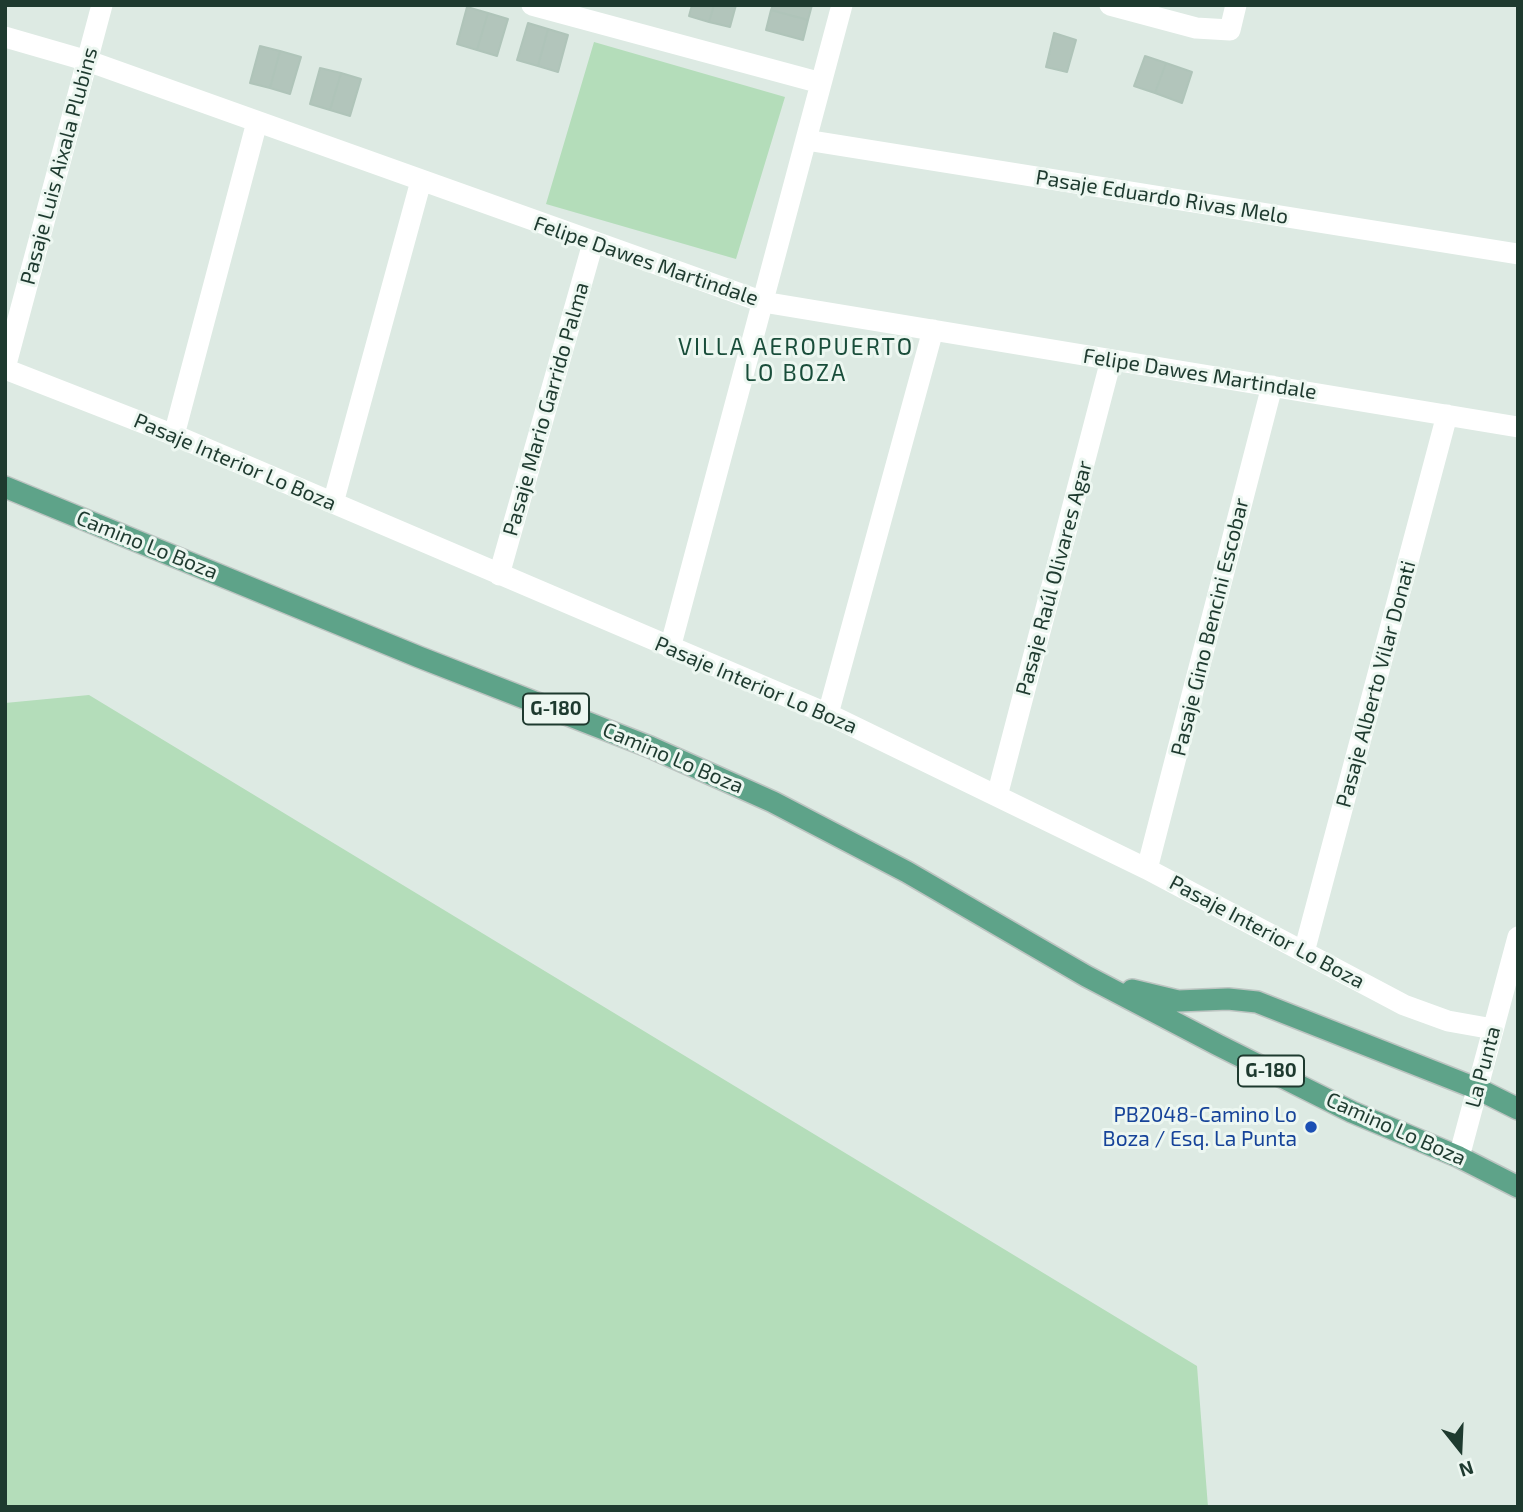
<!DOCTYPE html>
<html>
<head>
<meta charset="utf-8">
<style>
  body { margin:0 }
  #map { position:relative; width:1523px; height:1512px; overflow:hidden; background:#ddeae3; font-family:"Exo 2",sans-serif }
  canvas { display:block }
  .frame { position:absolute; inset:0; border:7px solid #1e3a2f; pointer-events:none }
  .north { position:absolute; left:1425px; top:1414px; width:70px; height:70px; -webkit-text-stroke:5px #edf7f1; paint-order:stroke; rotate:162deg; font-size:19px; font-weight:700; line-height:28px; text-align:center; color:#1e3a2f }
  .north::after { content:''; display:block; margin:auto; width:24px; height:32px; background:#1e3a2f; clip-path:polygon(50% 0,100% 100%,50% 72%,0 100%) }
</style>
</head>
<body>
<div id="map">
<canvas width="1523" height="1512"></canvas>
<div class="frame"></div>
<div class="north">N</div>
</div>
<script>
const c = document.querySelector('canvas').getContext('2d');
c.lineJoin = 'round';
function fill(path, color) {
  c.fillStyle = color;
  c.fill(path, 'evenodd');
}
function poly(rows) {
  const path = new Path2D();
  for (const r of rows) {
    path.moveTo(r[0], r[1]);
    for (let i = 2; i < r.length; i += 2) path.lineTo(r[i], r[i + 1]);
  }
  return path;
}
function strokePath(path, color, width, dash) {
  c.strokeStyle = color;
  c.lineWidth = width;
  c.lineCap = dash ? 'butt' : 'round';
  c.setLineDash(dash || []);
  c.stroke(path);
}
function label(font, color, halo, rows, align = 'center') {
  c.font = font + ' "Exo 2",sans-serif';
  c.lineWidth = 6;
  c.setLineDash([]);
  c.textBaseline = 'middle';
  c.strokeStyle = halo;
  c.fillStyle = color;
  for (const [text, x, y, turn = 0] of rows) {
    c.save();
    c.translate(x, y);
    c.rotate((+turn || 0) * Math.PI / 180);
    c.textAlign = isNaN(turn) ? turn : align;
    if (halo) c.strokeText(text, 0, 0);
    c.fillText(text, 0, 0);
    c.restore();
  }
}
const green = poly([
  [594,42,785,97,736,259,546,204],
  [89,695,1197,1366,1208,1507,5,1507,5,703]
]);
const building = poly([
  [692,5,714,5,709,22,689,16,692,5],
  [714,5,736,5,730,27,709,22,714,5],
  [773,5,812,5,808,20,771,10,773,5],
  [467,7,488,13,477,50,457,44,467,7],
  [771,10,808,20,803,40,766,30,771,10],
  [488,13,508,19,497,56,477,50,488,13],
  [528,23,548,29,538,66,517,60,528,23],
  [548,29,568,35,558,72,538,66,548,29],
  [1054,33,1076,40,1067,72,1046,67,1054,33],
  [260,46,280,51,270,88,250,83,260,46],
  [280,51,301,57,290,94,270,88,280,51],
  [1145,56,1166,63,1155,93,1134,86,1145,56],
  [1166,63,1192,72,1182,103,1155,93,1166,63],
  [320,68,341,73,330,110,310,104,320,68],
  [341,73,361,79,350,116,330,110,341,73]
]);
const minor = poly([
  [532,5,821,83],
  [1110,5,1196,28,1230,30,1236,5],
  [5,37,88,61,763,302,1518,427],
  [806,140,1518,254],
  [5,368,102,5],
  [5,369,174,435,828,714,1147,869,1404,1005,1448,1021,1493,1029],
  [174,435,257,122],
  [333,503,421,181],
  [499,575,593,243],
  [670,648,842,5],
  [828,714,933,330],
  [997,796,1111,360],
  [1147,869,1272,386],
  [1304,952,1447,415],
  [1459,1157,1518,937]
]);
const major = poly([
  [5,487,419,657,650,747,773,802,907,872,1086,976,1218,1045,1352,1112,1459,1157,1518,1187],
  [1132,990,1178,1001,1228,999,1257,1002,1478,1089,1518,1109]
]);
const markers = [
  [1311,1127,7,"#1a4fb4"]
];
const shields = [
  [556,709,66],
  [1271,1071,66]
];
const shieldNames = [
  ["G-180",556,709],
  ["G-180",1271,1071]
];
const streetNames = [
  ["Pasaje Luis Aixala Plubins",59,166,-75],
  ["Pasaje Eduardo Rivas Melo",1162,197,9],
  ["Felipe Dawes Martindale",646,261,19],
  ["Felipe Dawes Martindale",1200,374,9],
  ["Pasaje Mario Garrido Palma",546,409,-74],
  ["Pasaje Interior Lo Boza",235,462,23],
  ["Camino Lo Boza",147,545,22],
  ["Pasaje Raúl Olivares Agar",1054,578,-75],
  ["Pasaje Gino Bencini Escobar",1210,627,-76],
  ["Pasaje Alberto Vilar Donati",1376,684,-75],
  ["Pasaje Interior Lo Boza",756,685,23],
  ["Camino Lo Boza",673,758,23],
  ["Pasaje Interior Lo Boza",1267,932,28],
  ["La Punta",1483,1067,-75],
  ["Camino Lo Boza",1396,1129,24]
];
const transitNames = [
  ["PB2048-Camino Lo",1297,1115],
  ["Boza / Esq. La Punta",1297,1139]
];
const neighbourhoodNames = [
  ["VILLA AEROPUERTO",796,347],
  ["LO BOZA",796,373]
];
fill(green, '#b4ddba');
fill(building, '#b2c5bb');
strokePath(building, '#afc4b9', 2);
strokePath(major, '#bcc4c1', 24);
strokePath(minor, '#fff', 21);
strokePath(major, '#5ea389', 21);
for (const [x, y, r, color] of markers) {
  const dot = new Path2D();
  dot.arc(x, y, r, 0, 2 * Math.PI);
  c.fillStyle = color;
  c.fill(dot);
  strokePath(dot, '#edf7f1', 2.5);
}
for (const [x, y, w] of shields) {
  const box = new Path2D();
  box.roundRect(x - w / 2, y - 15.5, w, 31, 5);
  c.fillStyle = '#edf7f1';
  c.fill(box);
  strokePath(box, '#1e3a2f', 2);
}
label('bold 19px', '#1e3a2f', null, shieldNames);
label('21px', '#1e3a2f', '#edf7f1', streetNames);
label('21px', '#164399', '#edf7f1', transitNames, 'right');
c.letterSpacing = '2px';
label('23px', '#194d3a', '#edf7f1', neighbourhoodNames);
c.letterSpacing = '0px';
</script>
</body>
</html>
